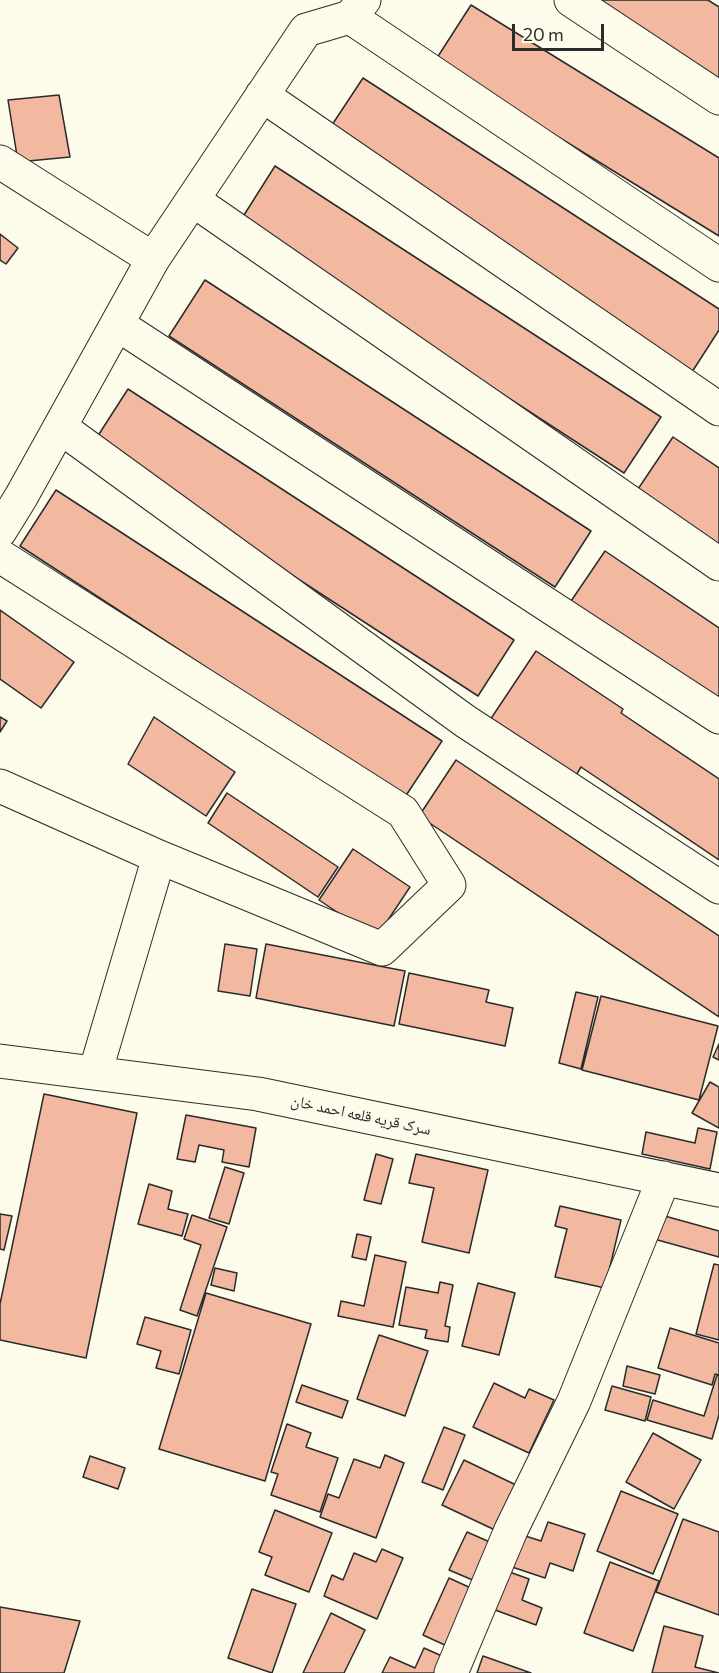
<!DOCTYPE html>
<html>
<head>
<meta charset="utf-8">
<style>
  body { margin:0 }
  #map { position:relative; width:719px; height:1673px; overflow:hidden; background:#fdfbea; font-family:Commissioner,sans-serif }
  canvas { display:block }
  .scale { position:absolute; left:512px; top:24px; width:92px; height:27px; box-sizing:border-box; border:3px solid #2b2b2b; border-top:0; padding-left:8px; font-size:18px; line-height:21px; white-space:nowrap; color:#2b2b2b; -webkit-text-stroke:4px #fdfbea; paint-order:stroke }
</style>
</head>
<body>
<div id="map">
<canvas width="719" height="1673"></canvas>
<div class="scale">20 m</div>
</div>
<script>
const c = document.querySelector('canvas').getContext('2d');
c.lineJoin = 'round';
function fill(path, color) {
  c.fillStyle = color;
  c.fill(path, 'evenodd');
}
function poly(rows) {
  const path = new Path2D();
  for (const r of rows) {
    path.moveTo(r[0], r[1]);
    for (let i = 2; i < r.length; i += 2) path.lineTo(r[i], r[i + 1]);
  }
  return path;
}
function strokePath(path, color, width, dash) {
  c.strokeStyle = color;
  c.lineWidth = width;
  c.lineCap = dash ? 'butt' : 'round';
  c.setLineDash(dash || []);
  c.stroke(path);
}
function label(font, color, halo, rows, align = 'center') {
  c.font = font + ' Commissioner,"Noto Naskh Arabic",sans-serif';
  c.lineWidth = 4.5;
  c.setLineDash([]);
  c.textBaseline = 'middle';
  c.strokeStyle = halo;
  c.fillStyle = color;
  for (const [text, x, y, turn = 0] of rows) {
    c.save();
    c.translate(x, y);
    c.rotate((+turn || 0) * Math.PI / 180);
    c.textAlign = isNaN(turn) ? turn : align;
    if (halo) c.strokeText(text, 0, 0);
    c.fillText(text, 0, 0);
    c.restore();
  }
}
const building = poly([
  [580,0,708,0,719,7,719,85,580,0],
  [471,5,719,158,719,236,435,61,471,5],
  [363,78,719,309,719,330,692,372,326,134,363,78],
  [59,95,70,157,18,162,8,100,59,95],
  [275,166,661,417,624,473,239,223,275,166],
  [0,234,18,248,6,264,0,260,0,234],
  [205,280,591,531,555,587,169,336,205,280],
  [128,389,514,640,478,696,92,445,128,389],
  [673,437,719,468,719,548,636,492,673,437],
  [56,490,442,741,405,797,20,546,56,490],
  [605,551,719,628,719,709,567,607,605,551],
  [0,610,74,662,41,708,0,679,0,610],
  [536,651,623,709,621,713,719,779,719,860,581,767,575,777,490,720,536,651],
  [0,717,7,721,0,732,0,717],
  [154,717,235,772,206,816,128,764,154,717],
  [456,760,719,936,719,1017,419,816,456,760],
  [227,793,338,867,318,897,208,823,227,793],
  [353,849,410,887,376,938,319,900,353,849],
  [225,944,257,949,250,996,218,991,225,944],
  [266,944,405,971,394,1026,256,998,266,944],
  [409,973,489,990,486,1002,513,1008,505,1046,399,1024,409,973],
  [576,992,598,997,581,1069,559,1063,576,992],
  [601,996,718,1026,699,1100,582,1070,601,996],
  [719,1044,719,1060,713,1057,719,1044],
  [710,1082,719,1087,719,1128,692,1113,710,1082],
  [44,1094,137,1113,86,1358,0,1340,0,1304,44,1094],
  [186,1115,256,1128,249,1167,222,1162,224,1150,199,1145,195,1162,177,1159,186,1115],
  [698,1128,717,1132,710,1169,642,1154,646,1132,695,1143,698,1128],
  [376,1154,393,1159,381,1204,364,1200,376,1154],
  [416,1154,488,1170,469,1253,422,1242,434,1188,409,1183,416,1154],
  [225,1167,244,1173,229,1224,209,1218,225,1167],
  [149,1184,172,1191,168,1209,188,1214,182,1236,138,1224,149,1184],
  [560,1206,621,1220,605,1288,555,1277,567,1229,555,1226,560,1206],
  [0,1214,12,1216,4,1250,0,1249,0,1214],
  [192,1215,227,1227,197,1316,180,1310,201,1245,184,1239,192,1215],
  [661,1215,719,1231,719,1257,654,1239,661,1215],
  [357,1234,371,1237,366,1260,352,1257,357,1234],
  [375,1255,406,1262,393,1327,338,1316,341,1301,364,1306,375,1255],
  [714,1264,719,1265,719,1340,696,1334,714,1264],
  [215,1268,237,1273,234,1291,211,1285,215,1268],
  [440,1282,453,1285,445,1326,450,1327,448,1342,425,1338,427,1330,399,1325,406,1287,438,1293,440,1282],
  [478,1283,515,1293,499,1355,462,1346,478,1283],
  [206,1293,311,1324,265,1481,159,1449,206,1293],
  [145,1317,191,1330,179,1374,156,1368,161,1351,137,1344,145,1317],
  [670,1328,719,1343,719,1375,715,1374,712,1385,658,1368,670,1328],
  [379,1335,428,1351,405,1416,357,1399,379,1335],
  [627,1366,660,1375,655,1394,623,1386,627,1366],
  [717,1375,719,1376,719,1415,712,1439,647,1420,653,1400,704,1416,717,1375],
  [494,1383,525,1398,529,1389,554,1400,529,1453,473,1427,494,1383],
  [302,1385,348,1401,342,1418,296,1402,302,1385],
  [612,1386,651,1397,645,1421,605,1410,612,1386],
  [287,1424,311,1433,306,1447,338,1458,320,1512,271,1495,278,1474,271,1472,287,1424],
  [444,1427,465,1435,443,1490,422,1482,444,1427],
  [653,1433,701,1460,674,1509,626,1482,653,1433],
  [385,1455,404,1463,376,1538,320,1517,328,1494,339,1498,354,1459,380,1468,385,1455],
  [90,1456,125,1468,118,1489,83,1477,90,1456],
  [464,1460,516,1485,495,1530,442,1505,464,1460],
  [621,1491,678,1514,653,1574,597,1551,621,1491],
  [275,1510,332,1533,309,1592,265,1575,272,1557,259,1552,275,1510],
  [683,1519,719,1532,719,1615,656,1592,683,1519],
  [548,1522,585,1534,573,1571,550,1563,545,1578,506,1565,516,1533,541,1541,548,1522],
  [467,1532,492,1543,475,1581,449,1570,467,1532],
  [382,1549,403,1558,377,1619,324,1596,332,1575,343,1580,354,1553,376,1562,382,1549],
  [610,1562,659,1581,633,1651,584,1633,610,1562],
  [501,1569,529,1579,522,1600,542,1608,536,1625,487,1607,501,1569],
  [449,1578,473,1589,447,1646,423,1635,449,1578],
  [252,1589,296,1604,272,1673,228,1658,252,1589],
  [0,1607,80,1621,64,1673,0,1673,0,1607],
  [331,1613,365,1630,344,1673,303,1673,331,1613],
  [664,1626,703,1636,695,1667,719,1673,652,1673,664,1626],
  [424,1648,442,1656,434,1673,382,1673,390,1657,415,1668,424,1648],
  [483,1656,531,1673,477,1673,483,1656]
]);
const minor = poly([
  [571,0,719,98],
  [350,17,719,265],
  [262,95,719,409],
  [0,162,153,259],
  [193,200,719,564],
  [117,324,719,717],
  [60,427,465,721,719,887],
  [0,531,21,497,153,259,306,30,350,17,364,0],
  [0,556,403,812,449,885,382,949,159,857,0,786],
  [0,1061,258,1094,719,1190],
  [95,1073,159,857],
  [451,1673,511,1530,574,1401,664,1178]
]);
const streetNames = [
  ["سرک قریه قلعه احمد خان",361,1115,12]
];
fill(building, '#f2b8a0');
strokePath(building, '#2b2b2b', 1.5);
strokePath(minor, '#2b2b2b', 35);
strokePath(minor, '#fdfbea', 33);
label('16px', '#2b2b2b', '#fdfbea', streetNames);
</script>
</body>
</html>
